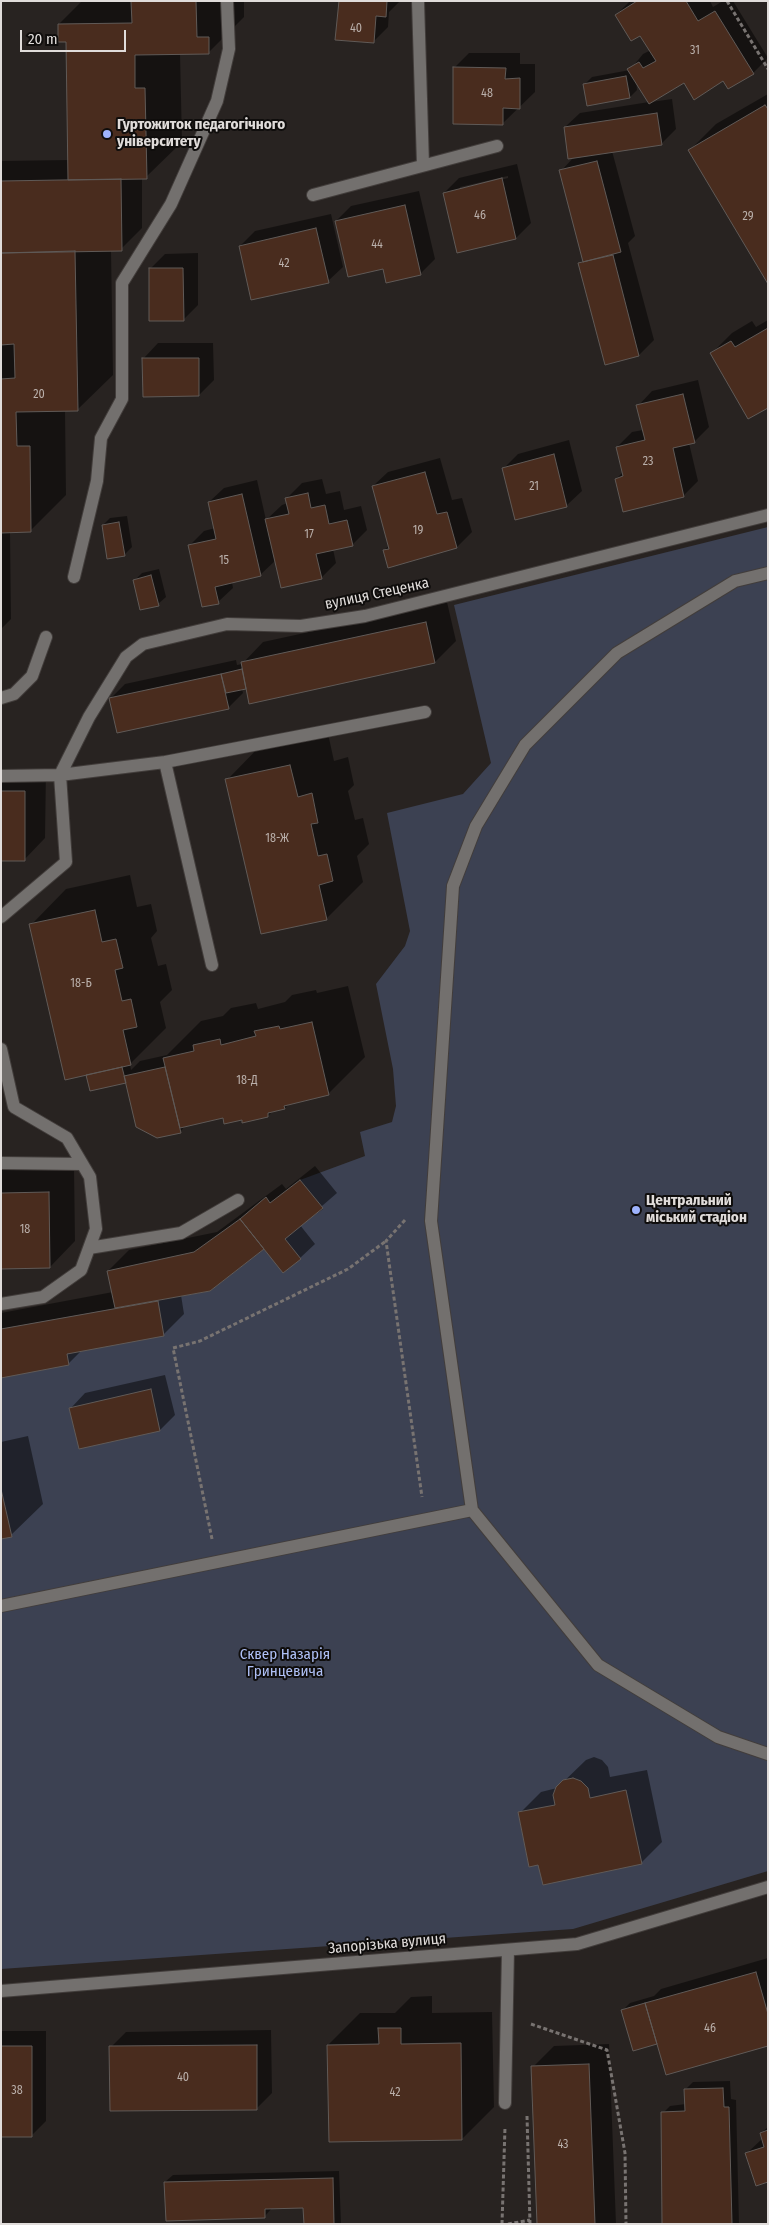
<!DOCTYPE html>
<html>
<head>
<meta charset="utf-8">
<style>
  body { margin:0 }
  #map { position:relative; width:769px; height:2225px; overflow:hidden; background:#282321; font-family:"Fira Sans Condensed",sans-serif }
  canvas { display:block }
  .frame { position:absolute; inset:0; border:2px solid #e0dcda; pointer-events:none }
  .scale { position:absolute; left:20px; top:30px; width:106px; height:22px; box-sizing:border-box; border:2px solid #e0dcda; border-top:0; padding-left:6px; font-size:15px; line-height:18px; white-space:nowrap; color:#e0dcda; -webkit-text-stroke:4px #0f0d0c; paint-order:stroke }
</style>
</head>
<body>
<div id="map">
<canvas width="769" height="2225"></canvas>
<div class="frame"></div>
<div class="scale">20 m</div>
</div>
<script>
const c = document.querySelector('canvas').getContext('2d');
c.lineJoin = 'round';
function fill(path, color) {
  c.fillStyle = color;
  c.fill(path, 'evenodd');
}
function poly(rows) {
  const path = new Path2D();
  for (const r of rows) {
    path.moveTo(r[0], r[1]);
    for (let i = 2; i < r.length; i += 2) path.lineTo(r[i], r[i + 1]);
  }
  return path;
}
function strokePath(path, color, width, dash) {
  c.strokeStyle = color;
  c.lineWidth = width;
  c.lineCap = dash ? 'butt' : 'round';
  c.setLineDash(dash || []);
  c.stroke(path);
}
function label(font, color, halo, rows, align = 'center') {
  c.font = font + ' "Fira Sans Condensed",sans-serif';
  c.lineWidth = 4;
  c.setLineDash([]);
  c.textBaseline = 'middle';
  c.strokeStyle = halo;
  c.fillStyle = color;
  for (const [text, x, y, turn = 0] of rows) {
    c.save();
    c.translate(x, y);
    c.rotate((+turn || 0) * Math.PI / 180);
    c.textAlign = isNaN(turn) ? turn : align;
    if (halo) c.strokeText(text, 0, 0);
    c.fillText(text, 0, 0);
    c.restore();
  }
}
const green = poly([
  [768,527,768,1871,573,1929,1,1969,1,1329,210,1291,264,1249,266,1250,323,1209,300,1180,365,1156,360,1132,392,1122,396,1106,393,1069,376,984,405,946,410,931,387,813,463,794,491,763,454,605]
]);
const shadow = poly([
  [82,1,244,2,244,17,209,52,180,53,182,142,146,177,142,177,142,228,121,249,111,250,113,375,77,410,65,410,66,495,30,531,10,531,11,619,1,629,1,161,69,160,67,41,59,24],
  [340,1,400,1,389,12,388,27,373,42],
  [630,1,710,1,713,7,723,1,733,1,768,58,753,73,724,80,684,81,651,102,672,99,676,129,661,144,612,151,635,236,628,243,654,340,639,355,605,364,579,264,584,259,561,171,574,157,565,127,580,113,649,102,636,80,637,90,630,97,588,105,584,85,592,77,630,70,643,54,651,50,641,34,616,15],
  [469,53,520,53,520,64,535,64,535,92,503,123,454,68],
  [768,94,768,282,690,150,716,124],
  [517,164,531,223,516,238,458,251,444,193,459,178],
  [508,176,508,178,460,190,460,187],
  [419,191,435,259,420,274,384,267,336,221,351,206],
  [331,214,343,267,328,281,240,246,255,231],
  [198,253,198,305,183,320,150,269,165,254],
  [768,320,768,406,711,354,732,333,752,321,756,327],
  [158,343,213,343,214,380,199,395,144,358],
  [698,380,709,427,694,442,689,443,698,481,683,496,616,479,623,472,617,447,632,432,643,430,638,406,652,391],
  [569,440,582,491,567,505,516,518,503,469,518,454],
  [440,458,452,500,462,498,472,532,457,547,389,566,384,550,389,546,373,486,388,472],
  [322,479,326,494,340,491,344,510,361,506,367,530,352,545,333,549,336,563,321,578,276,560,260,575,232,582,233,588,218,602,189,546,204,531,215,528,209,502,224,488,257,480,266,520,282,505,288,503,287,498,302,483],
  [127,516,132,547,124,555,103,525,110,518],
  [159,569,166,597,158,604,134,581,142,573],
  [447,602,456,641,435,662,247,686,242,689,243,693,228,708,110,699,125,684,236,660,237,665,242,664,263,642],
  [327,729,334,761,348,757,354,785,348,791,355,820,363,818,369,844,357,856,363,882,326,919,227,780,263,743],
  [1,770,46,770,45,838,24,860,1,859],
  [130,875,137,907,151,904,157,931,151,938,158,966,166,964,172,990,160,1002,166,1028,130,1064,131,1070,140,1061,167,1055,201,1021,223,1016,231,1008,256,1003,258,1009,285,1002,292,995,316,990,317,993,348,986,365,1057,328,1094,290,1103,285,1108,273,1111,268,1116,243,1118,223,1117,186,1125,180,1132,126,1080,88,1076,31,925,66,889],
  [315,1166,337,1193,300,1225,315,1244,300,1258,264,1247,181,1295,184,1314,163,1335,83,1349,68,1364,1,1376,1,1313,113,1292,108,1271,129,1250,217,1232,282,1184,286,1189],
  [74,1167,75,1241,50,1267,1,1267,1,1168],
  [165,1375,175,1415,160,1430,80,1448,71,1408,85,1393],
  [28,1436,43,1504,11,1535,1,1538,1,1442],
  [594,1757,602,1760,608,1767,610,1777,647,1770,662,1842,641,1863,539,1864,520,1813,541,1792,557,1788,586,1760],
  [768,1958,768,2045,657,2042,622,2011,630,2003,654,1996,661,1989],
  [432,1996,432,2013,492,2012,494,2107,462,2139,328,2045,360,2013,395,2013,411,1997],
  [271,2030,272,2093,257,2108,111,2047,126,2032],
  [1,2031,46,2031,46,2121,31,2136,1,2136],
  [609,2044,616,2224,538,2224,533,2067,554,2046],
  [730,2081,731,2099,736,2100,739,2224,664,2224,663,2113,670,2106,686,2104,685,2090,693,2082],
  [768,2127,768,2181,746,2154,763,2138,761,2133],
  [339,2171,341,2224,305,2224,304,2206,272,2208,265,2216,165,2182,173,2175]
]);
const building = poly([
  [131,1,196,1,197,37,209,37,209,54,135,55,135,88,145,88,147,179,68,180,66,42,58,42,58,24,132,23,131,1],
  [339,1,387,1,386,17,376,16,374,43,335,40,339,1],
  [637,1,686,1,698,21,715,11,754,74,728,89,723,81,694,100,684,83,649,104,627,69,639,62,643,68,656,61,640,36,631,41,615,15,637,1],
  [453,67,506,68,505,79,520,78,520,109,503,108,503,125,453,124,453,67],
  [626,76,630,98,587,106,583,84,626,76],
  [765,105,768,109,768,284,688,150,765,105],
  [657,113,662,145,568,159,564,127,657,113],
  [597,161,621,252,583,262,559,170,597,161],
  [502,178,516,239,457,253,443,193,502,178],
  [121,179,122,251,1,253,1,181,121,179],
  [405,205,421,275,386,283,383,269,348,277,335,221,405,205],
  [316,228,329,283,251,300,239,246,316,228],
  [75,251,78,411,16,412,17,446,30,446,31,532,1,533,1,379,15,378,14,344,1,345,1,253,75,251],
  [613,255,639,356,605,365,578,263,613,255],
  [149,268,183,268,184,321,149,321,149,268],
  [768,328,768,408,748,419,710,353,731,341,735,347,768,328],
  [142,358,199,358,199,396,143,397,142,358],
  [683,394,695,443,673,448,684,497,623,512,615,479,623,476,616,447,645,440,636,405,683,394],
  [554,454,567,507,515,520,502,468,554,454],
  [425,472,437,514,447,512,457,548,388,568,383,550,389,549,372,486,425,472],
  [308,493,311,508,325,505,329,524,347,520,353,546,316,554,322,579,281,588,265,519,289,514,285,498,308,493],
  [242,494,261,576,215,587,219,604,202,607,188,545,216,539,208,502,242,494],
  [119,522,125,556,107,559,102,525,119,522],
  [151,575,159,606,140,610,133,580,151,575],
  [426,622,435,663,249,704,241,662,426,622],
  [242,669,246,689,226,693,221,674,242,669],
  [221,674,229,709,117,733,109,698,221,674],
  [290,765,298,797,312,793,318,823,311,824,318,856,327,854,333,881,319,885,327,920,261,934,225,779,290,765],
  [1,791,25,791,25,861,1,861,1,791],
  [95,910,102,942,116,939,123,968,115,970,122,1001,131,999,137,1027,123,1030,131,1065,65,1080,29,924,95,910],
  [312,1022,329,1095,284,1106,285,1109,268,1113,268,1117,242,1123,242,1120,224,1124,223,1118,180,1128,163,1058,194,1051,193,1045,220,1039,221,1045,256,1036,254,1031,279,1026,280,1029,312,1022],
  [122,1067,126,1083,90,1091,86,1075,122,1067],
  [165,1067,181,1133,157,1138,136,1127,124,1076,165,1067],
  [300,1180,323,1208,285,1239,301,1259,283,1273,240,1219,266,1197,270,1203,300,1180],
  [49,1192,50,1268,1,1269,1,1193,49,1192],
  [240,1219,264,1249,210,1291,115,1308,107,1271,194,1252,240,1219],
  [158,1301,164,1336,67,1354,69,1365,1,1378,1,1329,158,1301],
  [151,1389,160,1431,79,1449,69,1408,151,1389],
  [1,1489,12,1537,1,1539,1,1489],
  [573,1778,581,1781,588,1788,590,1798,626,1790,642,1864,543,1885,538,1865,529,1867,518,1812,555,1805,553,1795,556,1787,563,1780,573,1778],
  [756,1972,768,2014,768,2046,666,2075,645,2003,756,1972],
  [645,2003,657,2044,633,2051,621,2010,645,2003],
  [378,2028,401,2028,401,2044,461,2043,462,2140,329,2142,327,2045,379,2044,378,2028],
  [257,2045,257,2110,110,2111,109,2046,257,2045],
  [1,2046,32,2046,32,2137,1,2137,1,2046],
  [589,2064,595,2224,537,2224,531,2066,589,2064],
  [723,2088,724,2107,729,2107,732,2224,662,2224,661,2112,685,2111,684,2089,723,2088],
  [768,2130,768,2182,756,2186,745,2153,764,2147,760,2133,768,2130],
  [333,2178,334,2224,304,2224,303,2208,265,2209,265,2218,166,2221,164,2182,333,2178]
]);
const path = poly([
  [727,1,768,69],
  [405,1220,386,1241,422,1497],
  [212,1539,173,1348,200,1341,348,1269,386,1241],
  [531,2024,607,2050,625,2153,626,2224],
  [527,2116,530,2224],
  [502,2224,505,2127],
  [508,2224,530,2220]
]);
const minor = poly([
  [418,1,423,165],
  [313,195,497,146],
  [74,577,97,481,101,438,122,399,122,283,171,204,217,101,229,49,227,1],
  [1,698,14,694,32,676,46,637],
  [165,762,212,965],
  [60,775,89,717,126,657,143,644,227,624,301,626,365,616,768,515],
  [1,776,60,775,165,762,425,712],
  [1,917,66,862,60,775],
  [1,1049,14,1107,67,1138,90,1177,96,1229,81,1270,43,1297,1,1304],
  [1,1163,82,1164],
  [89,1248,181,1233,238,1200],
  [472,1510,431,1221,453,886,476,826,525,745,617,653,735,581,768,573],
  [1,1606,472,1510,598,1665,718,1737,768,1754],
  [1,1991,577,1944,768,1887],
  [505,2103,508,1950]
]);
const markers = [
  [107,134,5,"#9eb3fd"],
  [636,1210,5,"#9eb3fd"]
];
const numberNames = [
  ["40",356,29],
  ["31",695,51],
  ["48",487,94],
  ["46",480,216],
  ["29",748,217],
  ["44",377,245],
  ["42",284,264],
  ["20",39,395],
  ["23",648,462],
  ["21",534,487],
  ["19",418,531],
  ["17",309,535],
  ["15",224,561],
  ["18-Ж",277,839],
  ["18-Б",81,984],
  ["18-Д",247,1081],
  ["18",25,1230],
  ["46",710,2029],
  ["40",183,2078],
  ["38",17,2091],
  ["42",395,2093],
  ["43",563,2145]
];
const poiNames = [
  ["Гуртожиток педагогічного",117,125],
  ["університету",117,142],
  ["Центральний",646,1201],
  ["міський стадіон",646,1218]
];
const streetNames = [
  ["вулиця Стеценка",377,594,-12],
  ["Запорізька вулиця",387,1944,-5]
];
const parkNames = [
  ["Сквер Назарія",285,1655],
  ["Гринцевича",285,1672]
];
fill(green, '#3c4152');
fill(shadow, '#0007');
fill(building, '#492c1e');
strokePath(building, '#605a57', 1);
strokePath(minor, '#423d3b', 14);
strokePath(path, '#787371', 3, [4, 2.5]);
strokePath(minor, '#73706e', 12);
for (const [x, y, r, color] of markers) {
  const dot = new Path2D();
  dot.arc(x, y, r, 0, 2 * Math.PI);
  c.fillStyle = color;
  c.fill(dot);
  strokePath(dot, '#0f0d0c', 2);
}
label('12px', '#bab0ab', null, numberNames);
label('bold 15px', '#e0dcda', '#0f0d0c', poiNames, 'left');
label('15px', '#e0dcda', '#0f0d0c', streetNames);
label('15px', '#afc0f6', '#0f0d0c', parkNames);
</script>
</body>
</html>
